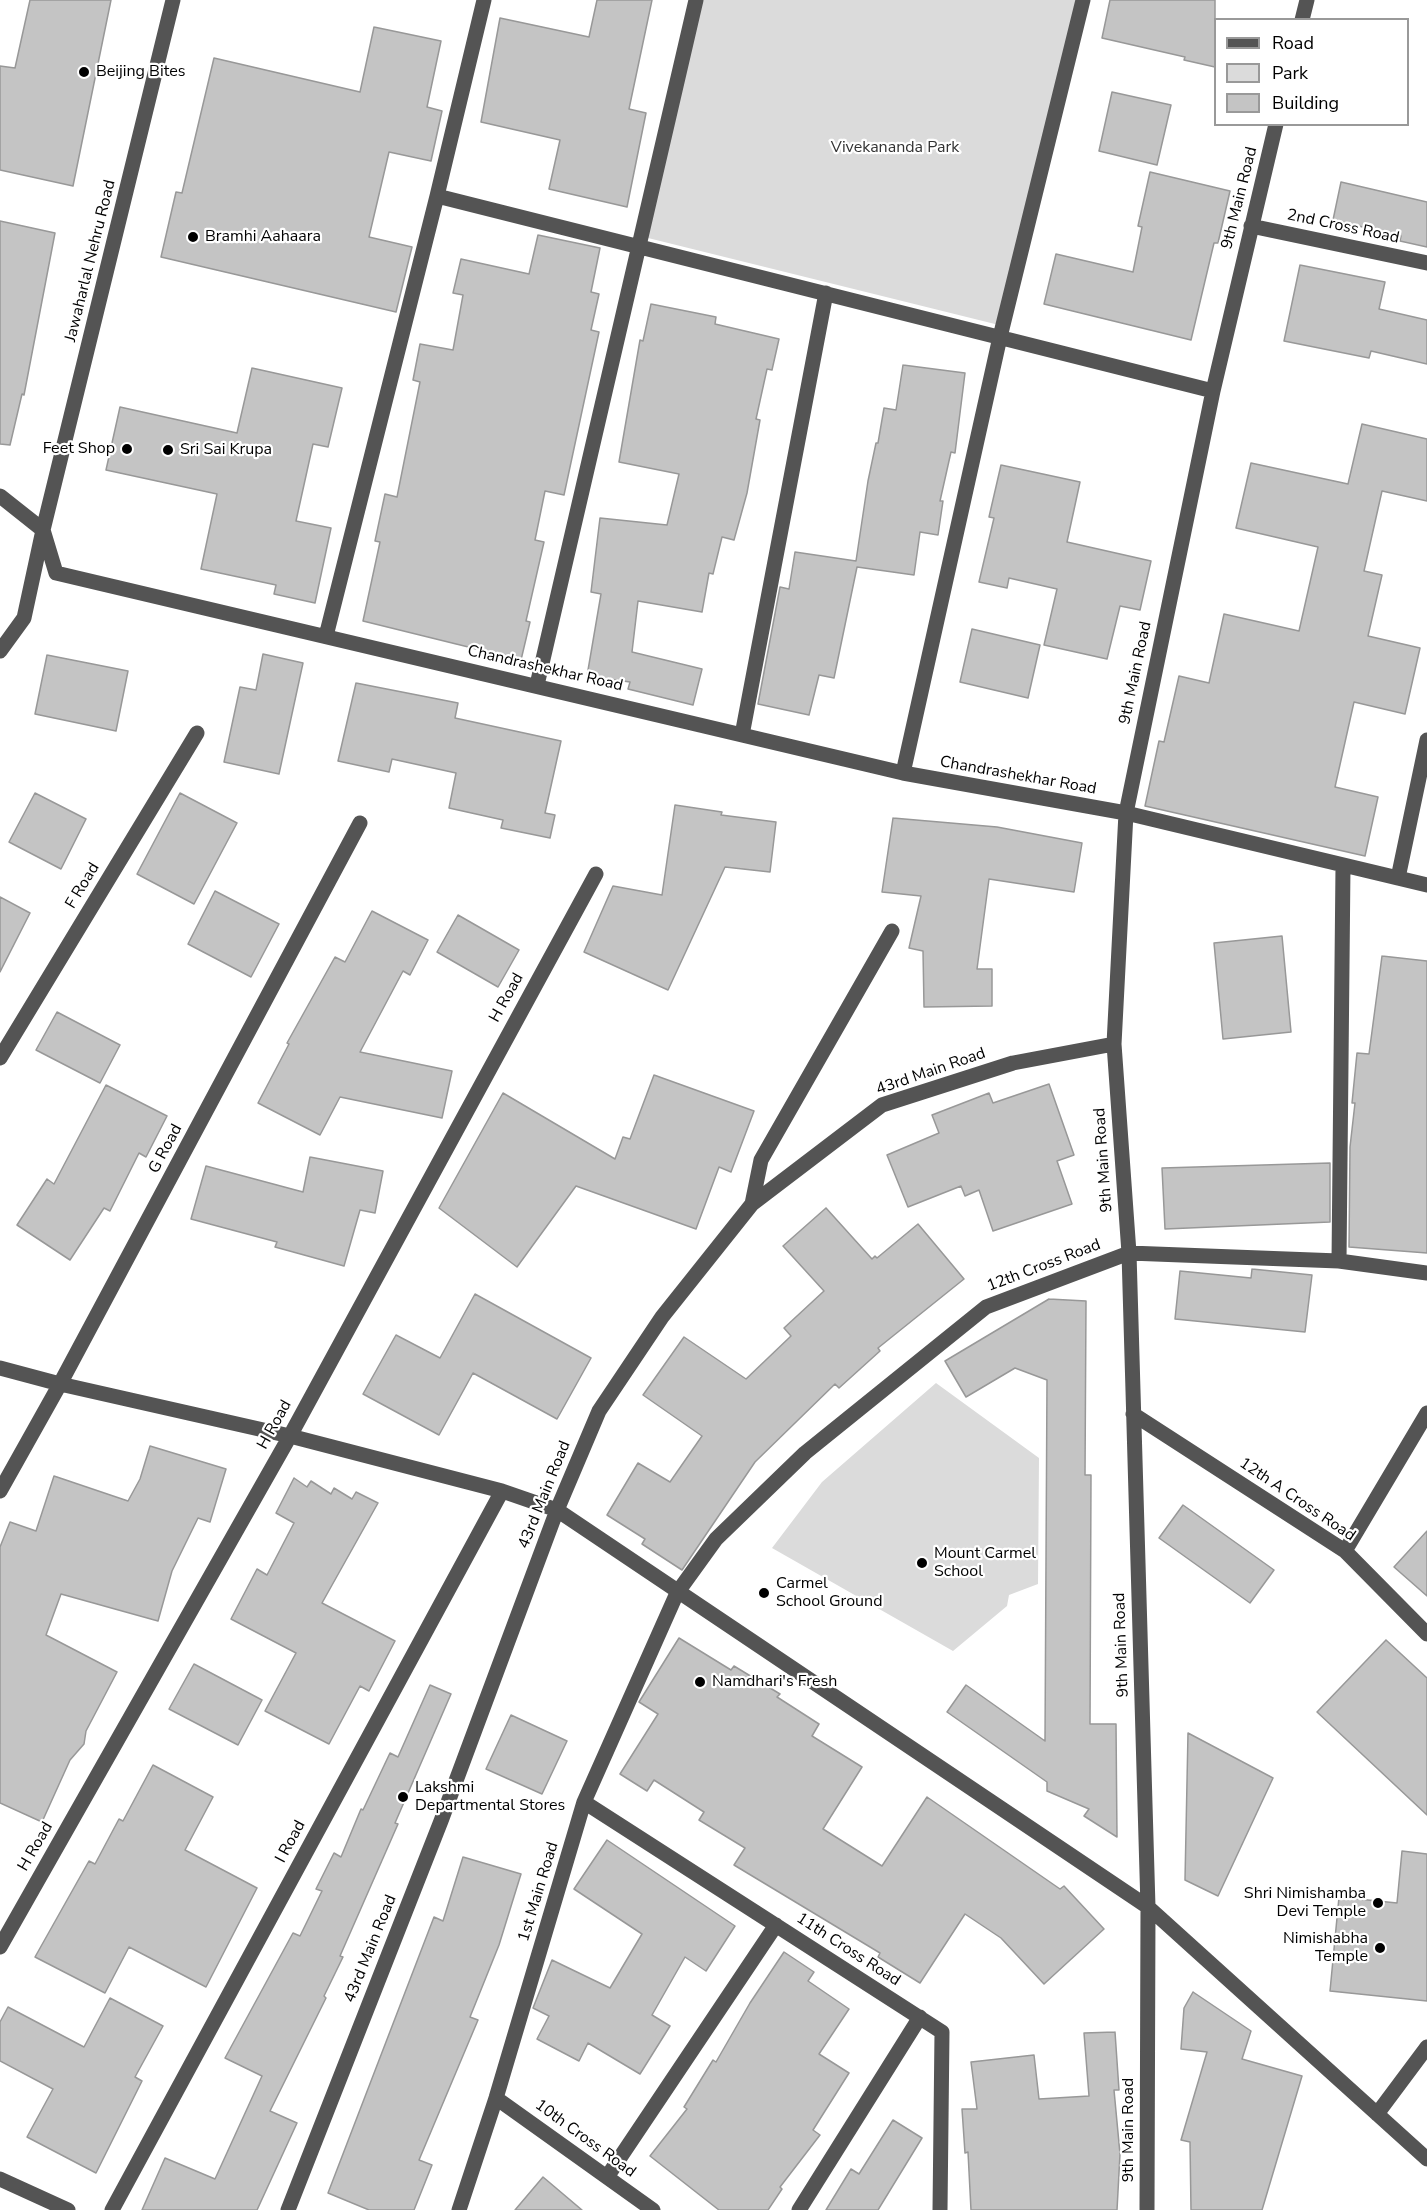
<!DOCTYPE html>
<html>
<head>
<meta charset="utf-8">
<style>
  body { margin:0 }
  #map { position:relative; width:1427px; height:2210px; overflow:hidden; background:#fff; font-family:"Nunito Sans",sans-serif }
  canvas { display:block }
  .legend { position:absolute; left:1214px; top:18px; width:195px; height:108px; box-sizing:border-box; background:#fff; border:2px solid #999; margin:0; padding:8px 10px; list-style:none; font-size:18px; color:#000 }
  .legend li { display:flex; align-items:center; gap:12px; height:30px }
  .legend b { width:30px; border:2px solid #999 }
</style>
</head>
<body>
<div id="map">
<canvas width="1427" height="2210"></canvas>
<ul class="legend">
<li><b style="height:8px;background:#545454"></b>Road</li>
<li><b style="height:16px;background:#dbdbdb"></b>Park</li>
<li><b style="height:16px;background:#c4c4c4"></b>Building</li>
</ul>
</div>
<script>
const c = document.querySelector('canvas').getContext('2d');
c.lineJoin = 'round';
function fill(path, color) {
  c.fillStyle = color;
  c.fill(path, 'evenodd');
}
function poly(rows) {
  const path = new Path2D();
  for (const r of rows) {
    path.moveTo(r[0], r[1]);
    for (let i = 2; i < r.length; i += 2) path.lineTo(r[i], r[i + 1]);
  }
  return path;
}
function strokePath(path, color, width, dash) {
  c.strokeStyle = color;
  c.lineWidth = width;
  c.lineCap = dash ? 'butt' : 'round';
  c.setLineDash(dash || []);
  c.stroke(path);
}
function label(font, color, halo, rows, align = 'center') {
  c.font = font + ' "Nunito Sans",sans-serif';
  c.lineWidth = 4.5;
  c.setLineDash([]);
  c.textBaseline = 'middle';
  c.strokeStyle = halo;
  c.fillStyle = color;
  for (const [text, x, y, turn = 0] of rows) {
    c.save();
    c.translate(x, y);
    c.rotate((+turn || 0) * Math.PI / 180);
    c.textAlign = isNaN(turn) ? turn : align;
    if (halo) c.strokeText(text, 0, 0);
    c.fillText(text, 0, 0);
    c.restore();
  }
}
const green = poly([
  [696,0,1083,0,1003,326,640,236],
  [936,1383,1039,1458,1038,1584,1009,1595,1007,1606,953,1651,772,1548,822,1482]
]);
const building = poly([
  [30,0,111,0,73,186,0,170,0,66,15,68,30,0],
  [597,0,652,0,629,109,646,113,627,207,549,189,560,140,481,122,500,18,589,37,597,0],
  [1110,0,1215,0,1215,67,1184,60,1185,57,1102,38,1110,0],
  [374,27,441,41,427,107,442,111,431,161,389,152,369,237,412,247,396,312,161,257,176,192,182,193,214,58,360,92,374,27],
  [1112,92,1171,105,1157,165,1099,151,1112,92],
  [1150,172,1230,191,1218,243,1214,243,1191,340,1044,304,1056,254,1133,272,1142,227,1138,226,1150,172],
  [1341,182,1427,202,1427,247,1400,241,1401,236,1333,220,1341,182],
  [0,221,55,233,24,395,22,394,10,445,0,444,0,221],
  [538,235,600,248,591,292,599,294,591,330,599,332,564,495,545,491,535,540,544,542,526,621,530,622,521,660,363,621,380,542,375,541,385,494,397,497,420,382,413,380,420,344,453,350,463,295,453,293,461,259,529,274,538,235],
  [1300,265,1385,282,1379,309,1427,320,1427,364,1371,351,1369,358,1284,341,1300,265],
  [651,304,716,317,715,324,779,339,772,370,767,369,756,419,760,420,747,493,734,540,722,537,713,574,709,573,702,612,638,601,632,652,702,669,693,705,628,689,630,682,587,676,601,594,591,592,600,518,667,525,679,474,619,462,640,340,643,341,651,304],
  [903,365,965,373,955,453,951,452,940,501,943,501,938,535,920,532,914,575,857,567,834,678,819,675,809,715,758,704,780,587,789,589,795,552,856,561,868,481,876,443,878,443,884,408,896,410,903,365],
  [252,368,342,388,328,447,313,444,296,521,331,528,315,603,274,594,276,585,201,569,217,494,106,470,120,407,237,433,252,368],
  [1362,424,1427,439,1427,501,1382,491,1364,571,1382,575,1368,636,1420,648,1405,714,1354,702,1335,787,1378,797,1365,856,1145,806,1159,741,1164,742,1179,676,1209,683,1224,614,1299,631,1318,547,1236,528,1251,463,1348,484,1362,424],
  [1001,465,1080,482,1067,542,1151,561,1140,610,1120,606,1107,659,1044,645,1057,589,1009,578,1007,588,979,582,994,518,989,517,1001,465],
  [972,629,1040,645,1028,698,960,682,972,629],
  [263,654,303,663,279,774,224,762,240,687,256,690,263,654],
  [47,655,128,671,116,731,35,714,47,655],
  [356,683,458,703,455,718,561,741,545,813,555,815,550,838,501,828,503,820,449,808,456,773,392,759,389,772,338,761,356,683],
  [35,793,86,819,61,869,9,842,35,793],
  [180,793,237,823,194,904,137,874,180,793],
  [675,805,722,812,721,815,776,822,770,872,725,867,668,990,584,952,613,886,662,895,675,805],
  [893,818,997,827,1082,843,1074,892,989,879,977,969,992,969,992,1006,924,1007,923,951,909,948,921,896,882,892,893,818],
  [215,891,279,924,251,977,188,944,215,891],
  [0,897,30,913,0,972,0,897],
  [372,911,428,940,410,975,403,971,360,1052,452,1071,442,1118,340,1097,320,1135,258,1103,289,1044,287,1043,335,957,345,962,372,911],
  [458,915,519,950,498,987,437,952,458,915],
  [1282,936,1291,1032,1223,1039,1214,943,1282,936],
  [1382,956,1427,961,1427,1253,1349,1247,1350,1147,1355,1103,1352,1103,1357,1053,1369,1054,1382,956],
  [57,1012,120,1045,100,1083,36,1050,57,1012],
  [654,1075,754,1111,731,1172,719,1167,696,1229,576,1186,517,1267,439,1208,503,1093,615,1159,623,1137,630,1139,654,1075],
  [1049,1084,1074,1155,1057,1161,1072,1204,993,1231,979,1190,965,1196,961,1186,908,1207,887,1155,939,1133,932,1115,989,1093,993,1103,1049,1084],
  [106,1085,167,1116,146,1157,139,1153,110,1211,104,1208,70,1260,17,1225,47,1179,54,1184,106,1085],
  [310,1157,383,1171,375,1213,360,1210,344,1266,275,1247,277,1242,191,1219,206,1166,303,1192,310,1157],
  [1330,1163,1330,1222,1165,1229,1162,1168,1330,1163],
  [826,1208,872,1259,875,1256,877,1258,918,1224,964,1279,878,1348,880,1351,839,1388,835,1384,755,1462,682,1570,642,1544,645,1539,607,1515,638,1463,670,1482,702,1436,643,1395,684,1337,746,1379,791,1336,784,1328,824,1291,783,1246,826,1208],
  [1252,1269,1312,1275,1305,1332,1175,1319,1180,1271,1251,1278,1252,1269],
  [475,1294,591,1358,557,1419,473,1373,439,1435,363,1394,396,1335,440,1358,475,1294],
  [1049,1299,1086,1301,1085,1475,1091,1475,1090,1724,1116,1724,1117,1837,1084,1816,1089,1809,1047,1791,1047,1782,947,1712,966,1685,1045,1741,1047,1380,1015,1368,966,1397,945,1361,1049,1299],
  [150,1446,226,1469,210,1522,198,1518,172,1571,158,1621,61,1594,46,1635,117,1672,86,1731,84,1744,70,1760,42,1822,0,1803,0,1547,10,1522,36,1531,54,1476,128,1501,140,1479,150,1446],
  [294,1478,307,1487,311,1481,331,1494,334,1488,352,1499,356,1492,378,1503,322,1603,395,1641,369,1691,360,1686,329,1744,265,1711,296,1653,231,1619,257,1569,267,1575,294,1523,276,1513,294,1478],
  [1183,1505,1274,1570,1250,1603,1159,1538,1183,1505],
  [1427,1531,1427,1596,1394,1567,1427,1531],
  [679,1638,731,1670,734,1666,780,1694,777,1697,819,1724,812,1736,862,1767,823,1829,882,1866,927,1797,1060,1889,1064,1886,1104,1929,1044,1984,1001,1938,965,1914,920,1983,878,1957,880,1953,734,1865,745,1848,699,1820,704,1812,654,1780,647,1791,620,1774,658,1714,639,1702,679,1638],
  [1386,1640,1427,1678,1427,1815,1317,1712,1386,1640],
  [194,1664,262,1700,238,1745,169,1709,194,1664],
  [430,1685,451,1694,395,1823,398,1824,340,1956,343,1957,324,1996,326,1998,270,2111,297,2123,257,2210,142,2210,165,2158,215,2179,262,2076,225,2058,293,1933,300,1936,322,1891,316,1889,334,1853,341,1857,361,1809,363,1810,390,1753,398,1757,430,1685],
  [511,1715,567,1741,542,1794,486,1769,511,1715],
  [1188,1733,1273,1778,1218,1896,1185,1880,1188,1733],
  [153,1765,213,1797,185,1850,257,1888,206,1987,129,1947,105,1993,35,1957,89,1861,95,1864,119,1819,123,1821,153,1765],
  [607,1840,735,1926,706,1971,685,1957,652,2015,670,2026,640,2074,588,2043,579,2061,537,2039,549,2016,533,2008,552,1960,610,1988,642,1934,574,1889,607,1840],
  [1402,1851,1427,1854,1427,2001,1330,1991,1339,1897,1397,1903,1402,1851],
  [463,1857,521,1874,499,1945,470,2017,478,2020,419,2160,432,2165,414,2210,369,2210,328,2193,434,1917,443,1921,463,1857],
  [784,1952,814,1972,808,1981,849,2009,819,2054,849,2073,813,2130,820,2135,780,2187,782,2189,768,2210,719,2210,650,2156,687,2109,684,2107,713,2060,716,2062,750,2003,784,1952],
  [1193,1992,1251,2031,1242,2059,1302,2076,1262,2210,1191,2210,1190,2142,1181,2140,1207,2052,1181,2049,1184,2008,1193,1992],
  [110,1998,163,2026,135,2077,142,2081,96,2173,27,2137,53,2089,0,2061,0,2022,8,2007,84,2047,110,1998],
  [1115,2032,1119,2090,1114,2090,1120,2154,1117,2210,971,2210,968,2152,965,2153,962,2109,977,2109,971,2062,1034,2055,1039,2099,1089,2096,1084,2033,1115,2032],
  [893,2120,922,2138,878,2210,826,2210,851,2169,859,2174,893,2120],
  [543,2177,582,2210,515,2210,543,2177]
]);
const minor = poly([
  [1302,20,1307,0],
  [437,196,1213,391],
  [1251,226,1427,263],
  [0,496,43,530,56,573,903,773,1126,813,1427,885],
  [326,636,437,196,484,0],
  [0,651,24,618,43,530,173,0],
  [537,685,696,0],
  [742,735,826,293],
  [903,773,1000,337,1083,0],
  [1398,878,1427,740],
  [0,1058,197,733],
  [752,1204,761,1160,892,931],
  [1339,1261,1343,866],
  [0,1368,60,1384,290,1436,502,1491,557,1510,1148,1907,1427,2159],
  [1133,1414,1345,1551,1427,1634],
  [0,1491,60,1384,360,823],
  [1345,1551,1427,1413],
  [584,1802,942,2032,940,2210],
  [0,1947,290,1436,596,874],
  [496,2098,653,2210],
  [1377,2114,1427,2047],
  [607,2177,776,1925],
  [0,2179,68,2210],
  [112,2210,502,1491],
  [288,2210,441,1821,557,1510,599,1411,662,1317,752,1204,882,1105,1013,1063,1114,1044],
  [459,2210,496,2098,584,1802,677,1593,716,1539,805,1453,986,1307,1129,1253,1339,1261,1427,1273],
  [799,2210,920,2017],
  [1147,2210,1148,1907,1129,1253,1114,1044,1126,813,1213,391,1276,124]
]);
const markers = [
  [84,72,6,"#000"],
  [193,237,6,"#000"],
  [127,449,6,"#000"],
  [168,450,6,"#000"],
  [922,1563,6,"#000"],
  [764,1593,6,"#000"],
  [700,1682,6,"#000"],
  [403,1797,6,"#000"],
  [1378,1903,6,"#000"],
  [1380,1948,6,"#000"]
];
const poiNames = [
  ["Beijing Bites",96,72],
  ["Bramhi Aahaara",205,237],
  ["Feet Shop",115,449,"right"],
  ["Sri Sai Krupa",180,450],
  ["Mount Carmel",934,1554],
  ["School",934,1572],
  ["Carmel",776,1584],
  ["School Ground",776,1602],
  ["Namdhari's Fresh",712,1682],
  ["Lakshmi",415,1788],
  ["Departmental Stores",415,1806],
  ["Shri Nimishamba",1366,1894,"right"],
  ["Devi Temple",1366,1912,"right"],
  ["Nimishabha",1368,1939,"right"],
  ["Temple",1368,1957,"right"]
];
const parkNames = [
  ["Vivekananda Park",895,148]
];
const streetNames = [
  ["9th Main Road",1240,198,-76],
  ["2nd Cross Road",1343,227,12],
  ["Jawaharlal Nehru Road",91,261,-76],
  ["Chandrashekhar Road",545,669,13],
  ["9th Main Road",1136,673,-78],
  ["Chandrashekhar Road",1018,776,10],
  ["F Road",83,886,-59],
  ["H Road",507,998,-61],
  ["43rd Main Road",931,1072,-19],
  ["G Road",166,1149,-62],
  ["9th Main Road",1104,1160,-94],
  ["12th Cross Road",1044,1266,-21],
  ["H Road",275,1425,-61],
  ["43rd Main Road",545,1495,-68],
  ["12th A Cross Road",1297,1500,34],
  ["9th Main Road",1122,1645,-92],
  ["I Road",291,1842,-62],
  ["H Road",36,1847,-60],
  ["1st Main Road",539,1892,-73],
  ["43rd Main Road",371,1949,-68],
  ["11th Cross Road",848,1950,33],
  ["9th Main Road",1129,2130,-90],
  ["10th Cross Road",585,2139,36]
];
fill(green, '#dbdbdb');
fill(building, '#c4c4c4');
strokePath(building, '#989898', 1.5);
strokePath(minor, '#545454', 15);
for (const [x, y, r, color] of markers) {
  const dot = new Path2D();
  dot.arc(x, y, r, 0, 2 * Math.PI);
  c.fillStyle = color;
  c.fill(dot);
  strokePath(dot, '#fff', 2);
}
label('16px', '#000', '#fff', poiNames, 'left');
label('16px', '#323232', '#fff', parkNames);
label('16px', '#000', '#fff', streetNames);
</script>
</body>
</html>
